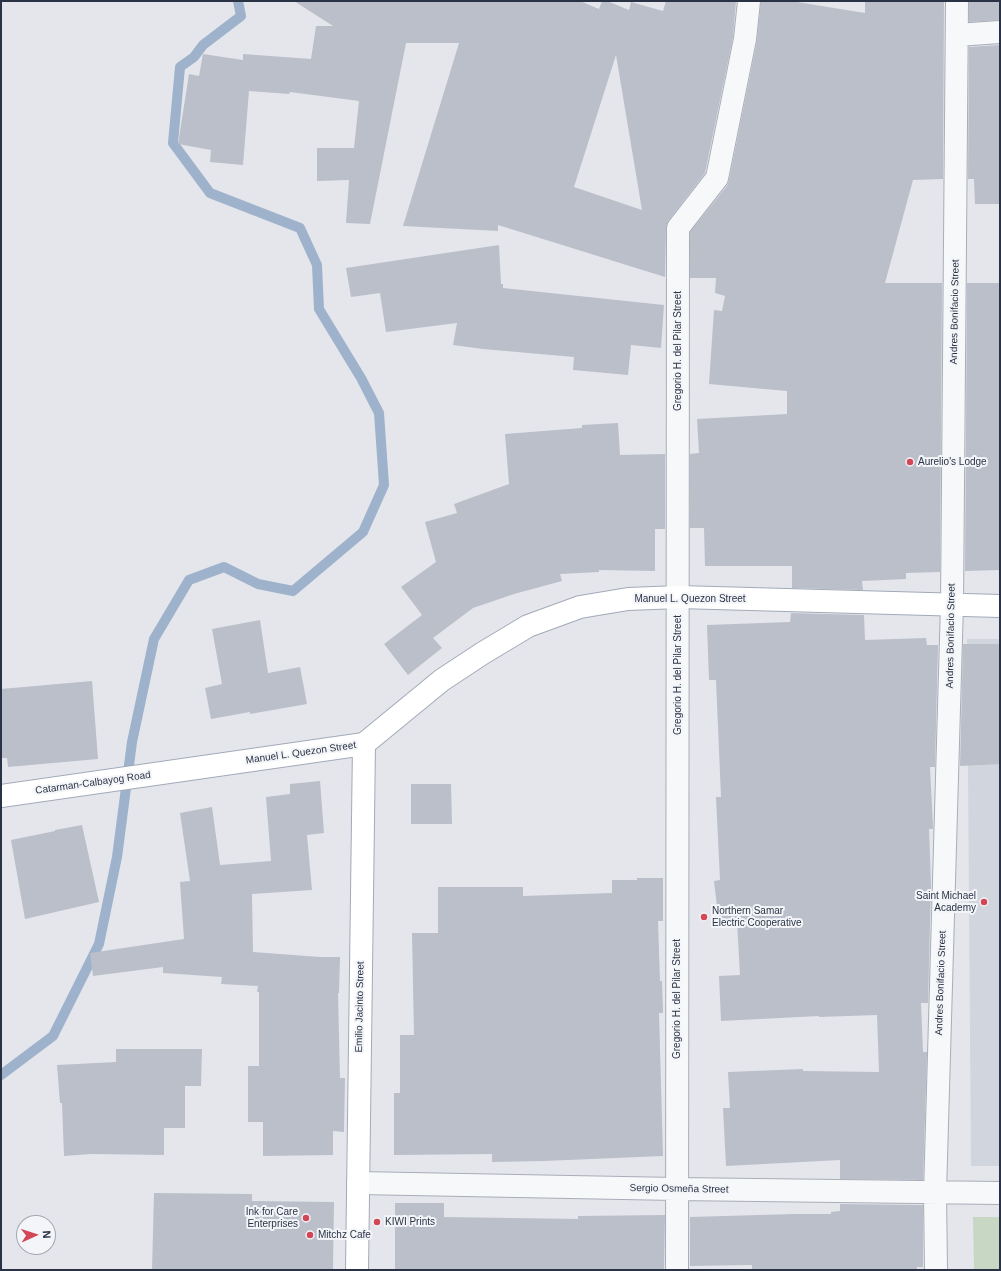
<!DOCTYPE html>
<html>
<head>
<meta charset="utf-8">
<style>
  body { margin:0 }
  #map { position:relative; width:1001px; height:1271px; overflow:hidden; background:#e4e6ec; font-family:Helvetica,sans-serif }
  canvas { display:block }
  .frame { position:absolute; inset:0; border:2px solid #2a3345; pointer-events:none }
  .north { position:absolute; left:16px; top:1215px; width:40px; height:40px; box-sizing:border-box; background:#f4f5f9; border:1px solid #a3a7b1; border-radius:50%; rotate:87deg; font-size:11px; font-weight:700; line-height:16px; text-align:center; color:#2a3345 }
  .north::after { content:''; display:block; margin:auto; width:14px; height:18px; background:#d24756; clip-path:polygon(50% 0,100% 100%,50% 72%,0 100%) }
</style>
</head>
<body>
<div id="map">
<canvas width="1001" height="1271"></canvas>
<div class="frame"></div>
<div class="north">N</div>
</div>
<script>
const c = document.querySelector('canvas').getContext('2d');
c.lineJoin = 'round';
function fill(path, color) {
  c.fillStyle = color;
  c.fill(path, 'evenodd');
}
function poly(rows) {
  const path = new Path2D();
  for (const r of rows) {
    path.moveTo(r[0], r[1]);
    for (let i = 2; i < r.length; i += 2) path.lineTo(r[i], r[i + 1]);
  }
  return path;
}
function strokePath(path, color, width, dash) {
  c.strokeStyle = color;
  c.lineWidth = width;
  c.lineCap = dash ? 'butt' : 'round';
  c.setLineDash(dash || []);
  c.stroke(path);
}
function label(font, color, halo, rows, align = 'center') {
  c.font = font + ' Helvetica,sans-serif';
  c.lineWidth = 4;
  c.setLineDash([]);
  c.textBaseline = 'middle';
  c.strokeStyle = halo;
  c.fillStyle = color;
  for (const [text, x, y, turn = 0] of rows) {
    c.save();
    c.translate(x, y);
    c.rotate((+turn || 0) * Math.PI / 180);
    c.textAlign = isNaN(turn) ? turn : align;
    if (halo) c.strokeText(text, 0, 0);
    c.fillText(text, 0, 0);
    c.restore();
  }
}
const built = poly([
  [967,639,1000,639,1000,1166,971,1166]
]);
const green = poly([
  [973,1217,1000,1217,1000,1270,974,1270]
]);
const stream = poly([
  [1,1075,53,1036,99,944,117,857,132,742,154,639,189,580,224,567,258,584,293,591,363,532,384,485,379,413,361,378,319,309,317,265,300,228,210,193,173,143,180,67,194,57,203,45,241,16,238,1]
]);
const building = poly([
  [294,1,580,1,599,9,602,1,607,1,629,10,631,2,663,11,666,1,736,1,733,37,705,173,668,221,666,228,665,277,498,225,498,231,403,226,459,43,406,43,370,224,346,223,349,180,317,181,317,148,354,148,359,101,290,92,289,94,249,91,243,165,210,162,211,150,178,144,189,74,199,76,203,54,243,60,243,54,311,59,316,26,333,26],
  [616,55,642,210,574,187],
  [761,1,791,1,865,13,865,1,944,1,943,179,913,180,885,283,942,283,940,572,906,573,906,579,862,581,863,590,792,588,792,566,705,566,704,528,690,528,690,454,699,453,697,419,787,414,787,391,709,384,714,310,722,311,725,296,715,293,716,278,690,278,690,232,727,186,729,180,757,41],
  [969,1,1000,1,1000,20,969,22],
  [1000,45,1000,204,975,204,974,179,968,179,969,47],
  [499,245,501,284,503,284,503,288,664,305,661,348,631,345,628,375,573,370,574,357,483,349,453,345,457,323,386,332,380,293,351,297,346,268],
  [967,283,1000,283,1000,570,965,571],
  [618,423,620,455,665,454,665,529,655,529,655,571,599,570,599,572,560,574,562,581,514,594,473,608,433,638,442,648,408,675,384,644,422,615,401,587,436,562,425,522,457,513,454,504,509,484,505,434,582,428,582,425],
  [791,613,864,615,865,640,926,638,927,645,938,645,935,767,930,767,933,826,933,829,929,829,931,884,928,1003,921,1003,923,1052,927,1052,923,1180,840,1179,840,1160,726,1166,723,1108,730,1108,728,1072,803,1069,803,1071,879,1072,877,1015,819,1017,819,1016,721,1021,719,976,740,975,737,921,719,923,714,881,720,880,716,797,721,797,716,680,709,680,707,625,790,622],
  [260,620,268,673,300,667,307,704,250,714,250,712,211,719,205,688,222,684,212,629],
  [963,644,1000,644,1000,764,960,766],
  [92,681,98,759,8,767,7,758,1,758,1,689],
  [320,781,324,833,307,835,312,890,252,894,253,952,320,957,340,957,339,993,338,993,340,1078,345,1078,344,1132,333,1131,333,1155,263,1156,263,1122,248,1122,248,1066,259,1066,259,992,257,992,258,986,221,984,222,977,163,973,163,967,93,976,90,953,184,939,180,882,190,881,180,813,212,807,220,865,271,861,266,797,290,794,290,784],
  [411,784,451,784,452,824,411,824],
  [82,825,99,902,25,919,11,840,55,831,55,830],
  [637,878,663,878,663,921,658,921,660,981,662,981,663,1013,659,1013,663,1156,544,1161,492,1162,492,1154,394,1155,394,1093,400,1093,400,1035,414,1035,412,933,438,933,438,887,523,887,523,896,612,893,612,880,637,880],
  [116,1049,202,1049,201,1086,185,1086,185,1128,164,1128,164,1155,91,1154,64,1156,62,1103,60,1103,57,1065,116,1062],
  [154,1193,252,1194,252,1201,334,1202,333,1270,152,1270],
  [395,1203,444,1203,444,1217,578,1219,578,1216,665,1215,664,1270,395,1270],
  [840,1204,923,1205,923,1267,917,1267,917,1270,752,1270,752,1265,690,1266,690,1217,794,1214,831,1214,831,1212,840,1211]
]);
const minor = poly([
  [957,35,1000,32],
  [358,1183,676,1189,1000,1193],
  [677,1270,678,228,717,178,745,39,749,1],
  [936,1270,935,1193,952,604,957,1]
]);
const major = poly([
  [1,796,364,744,442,680,483,653,528,626,580,607,628,599,679,597,1000,606],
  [357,1270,364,744]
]);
const markers = [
  [910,462,4,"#d24756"],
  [984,902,4,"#d24756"],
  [704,917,4,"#d24756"],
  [306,1218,4,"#d24756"],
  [377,1222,4,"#d24756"],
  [310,1235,4,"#d24756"]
];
const streetNames = [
  ["Andres Bonifacio Street",955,312,-89],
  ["Gregorio H. del Pilar Street",678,351,-90],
  ["Manuel L. Quezon Street",690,599],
  ["Andres Bonifacio Street",951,636,-89],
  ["Gregorio H. del Pilar Street",678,675,-90],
  ["Manuel L. Quezon Street",301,753,-8],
  ["Catarman-Calbayog Road",93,783,-8],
  ["Andres Bonifacio Street",941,983,-88],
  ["Gregorio H. del Pilar Street",677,999,-90],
  ["Emilio Jacinto Street",360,1007,-89],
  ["Sergio Osmeña Street",679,1189,1]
];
const poiNames = [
  ["Aurelio's Lodge",918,462],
  ["Saint Michael",976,896,"right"],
  ["Academy",976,908,"right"],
  ["Northern Samar",712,911],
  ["Electric Cooperative",712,923],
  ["Ink for Care",298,1212,"right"],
  ["Enterprises",298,1224,"right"],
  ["KIWI Prints",385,1222],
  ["Mitchz Cafe",318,1235]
];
fill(built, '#d1d5de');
fill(green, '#c8d6c4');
strokePath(stream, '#9eb2cc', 10);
fill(building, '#babfca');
strokePath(minor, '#a8adb7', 24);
strokePath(major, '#a2aab8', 24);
strokePath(minor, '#f7f8fa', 22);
strokePath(major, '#fff', 22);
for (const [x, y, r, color] of markers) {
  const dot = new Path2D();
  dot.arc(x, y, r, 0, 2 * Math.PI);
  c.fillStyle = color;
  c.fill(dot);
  strokePath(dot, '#f4f5f9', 1.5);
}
label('10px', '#2a3345', '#f4f5f9', streetNames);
label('10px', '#2a3345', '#f4f5f9', poiNames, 'left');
</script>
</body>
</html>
